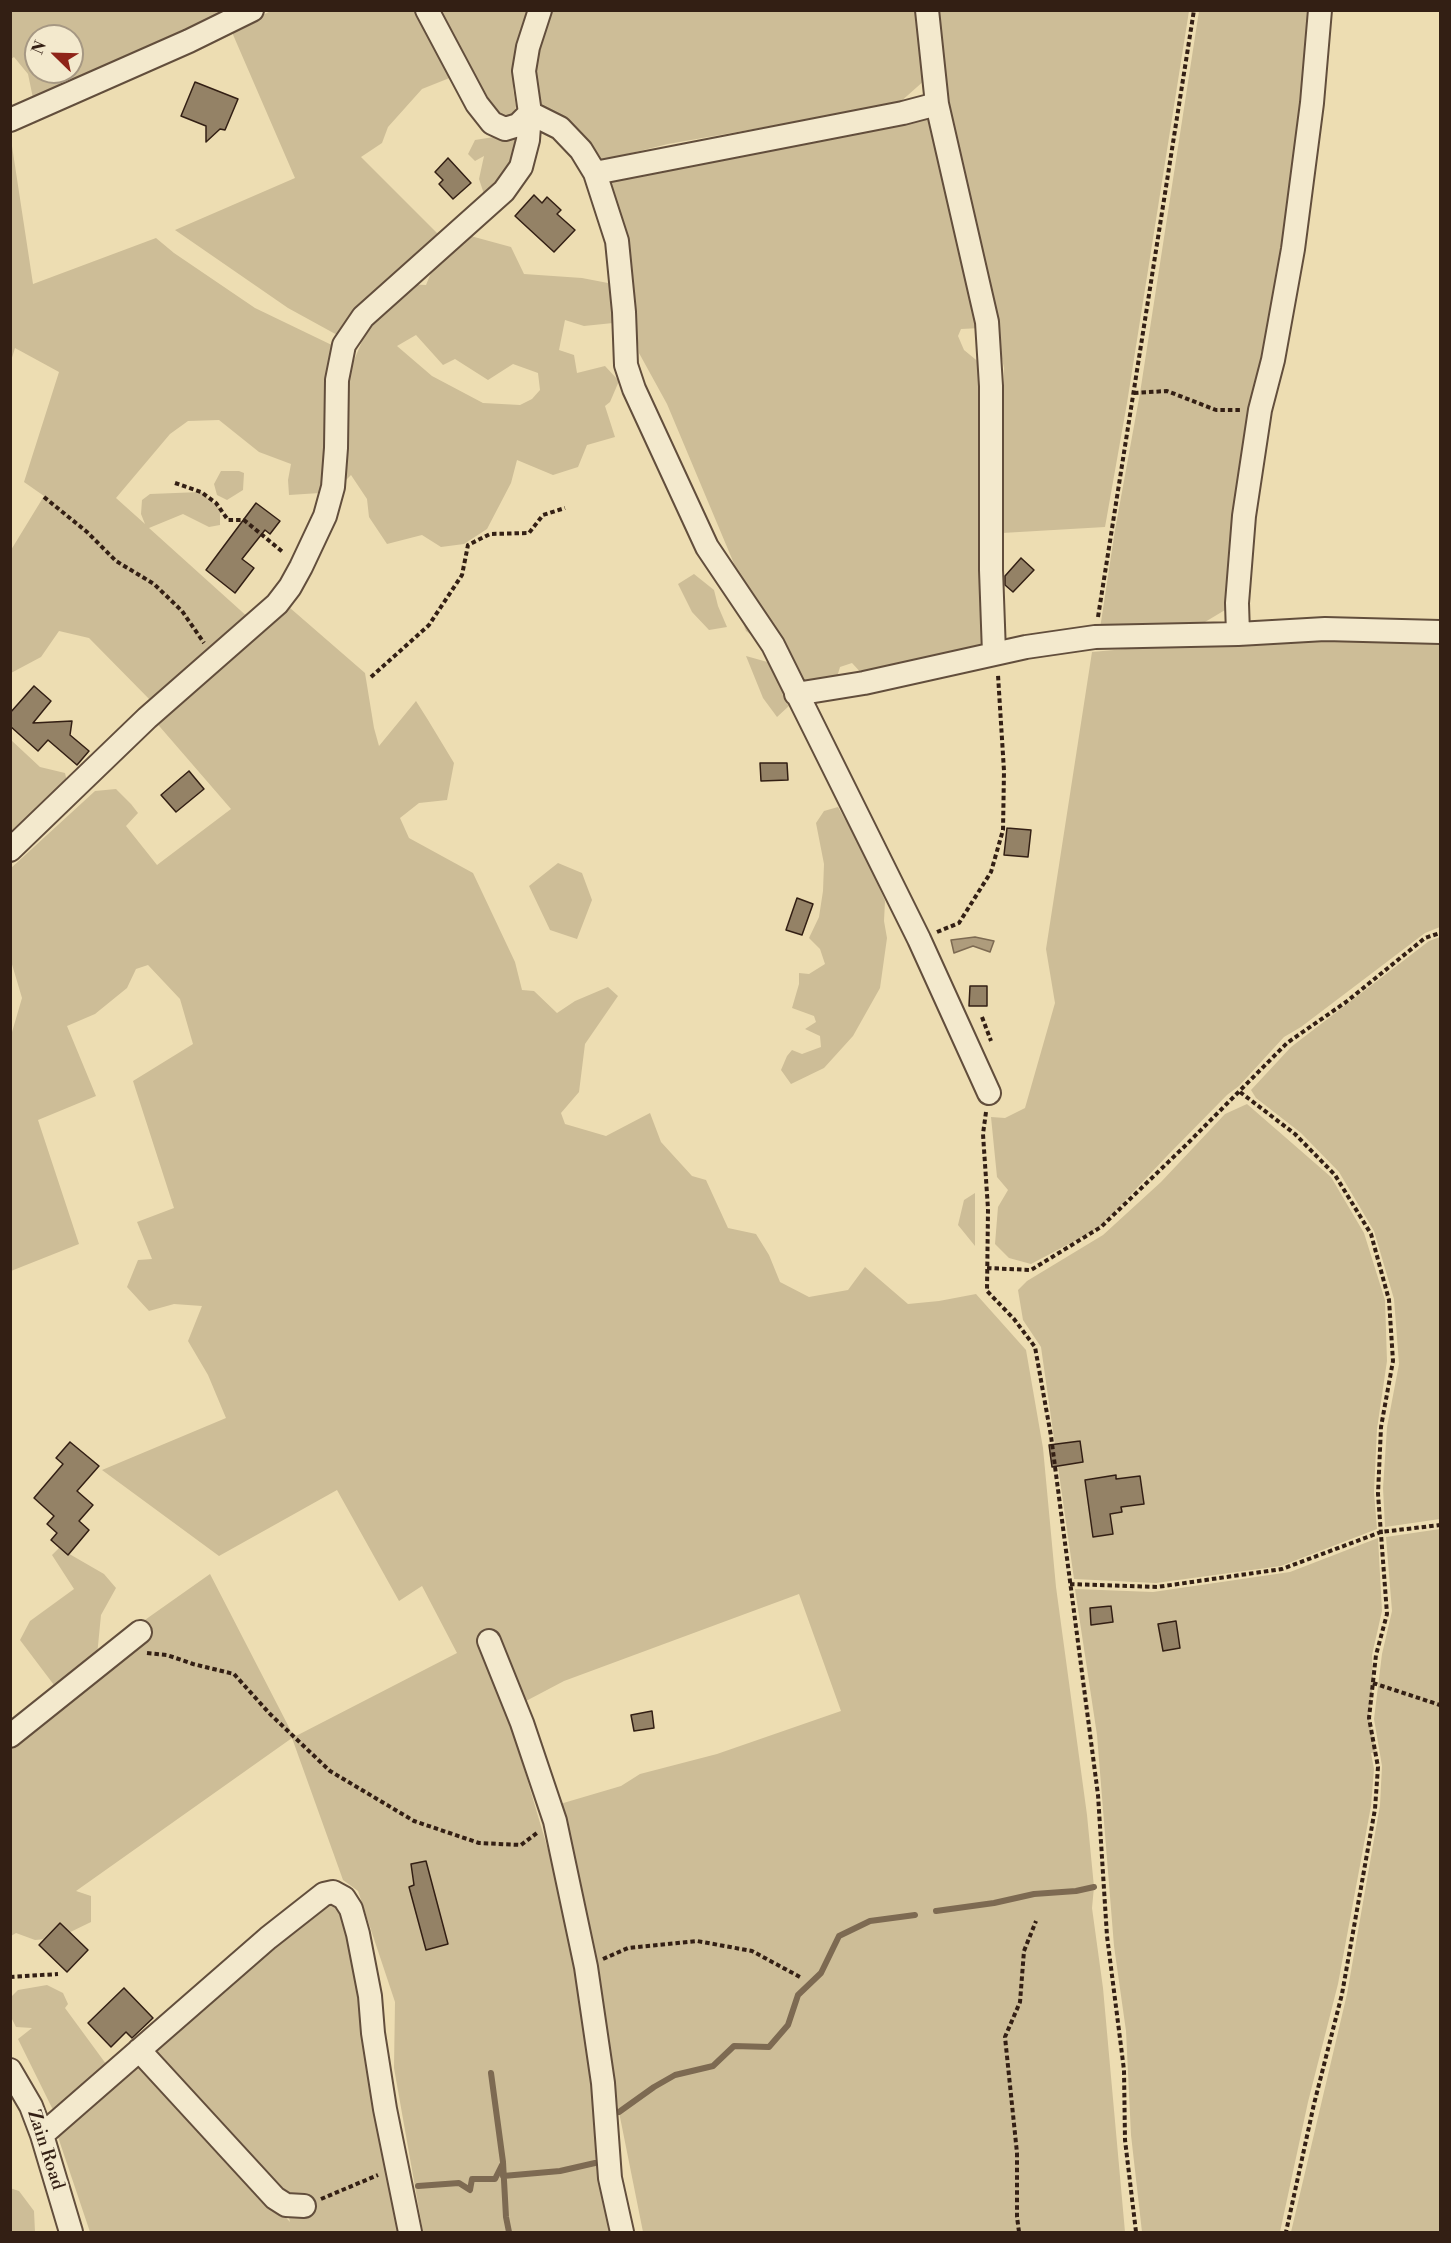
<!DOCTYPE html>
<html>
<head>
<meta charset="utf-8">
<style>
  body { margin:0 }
  #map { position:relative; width:1451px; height:2243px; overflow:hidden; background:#edddb2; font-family:"Libre Bodoni",serif }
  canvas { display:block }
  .frame { position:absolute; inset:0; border:12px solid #331f14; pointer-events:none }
  .north { position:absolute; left:24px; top:24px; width:60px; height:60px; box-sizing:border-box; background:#f3e9cd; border:2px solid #a69883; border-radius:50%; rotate:293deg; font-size:16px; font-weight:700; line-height:24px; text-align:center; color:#331f14 }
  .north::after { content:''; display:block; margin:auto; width:21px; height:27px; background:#8f2418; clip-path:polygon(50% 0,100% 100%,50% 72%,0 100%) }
</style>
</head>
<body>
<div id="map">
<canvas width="1451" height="2243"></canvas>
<div class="frame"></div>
<div class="north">N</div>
</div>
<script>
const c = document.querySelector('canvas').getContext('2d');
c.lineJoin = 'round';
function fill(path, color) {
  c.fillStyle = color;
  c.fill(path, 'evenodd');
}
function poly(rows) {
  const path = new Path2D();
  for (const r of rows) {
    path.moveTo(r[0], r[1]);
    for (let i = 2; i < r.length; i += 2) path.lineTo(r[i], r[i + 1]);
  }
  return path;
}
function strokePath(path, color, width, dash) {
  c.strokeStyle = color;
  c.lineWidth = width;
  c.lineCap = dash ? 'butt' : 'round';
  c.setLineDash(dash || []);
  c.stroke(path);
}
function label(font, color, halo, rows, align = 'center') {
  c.font = font + ' "Libre Bodoni",serif';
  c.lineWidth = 5;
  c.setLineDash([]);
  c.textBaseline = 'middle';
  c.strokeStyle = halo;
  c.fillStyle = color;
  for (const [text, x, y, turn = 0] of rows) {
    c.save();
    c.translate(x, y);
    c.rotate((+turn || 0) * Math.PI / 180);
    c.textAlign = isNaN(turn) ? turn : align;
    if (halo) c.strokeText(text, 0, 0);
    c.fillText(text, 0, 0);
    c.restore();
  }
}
const green = poly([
  [919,10,926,79,898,104,668,144,603,160,576,127,536,102,532,73,552,11],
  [11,11,230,11,34,103,28,74,14,57,11,59],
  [36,36,72,36,72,72,36,72],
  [271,11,421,11,457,75,422,89,388,127,382,143,361,157,441,237,339,336,288,308,175,230,295,178,231,30],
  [434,11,530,11,518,52,513,89,516,106,513,118,497,116],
  [935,11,1189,11,1127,403,1105,527,1002,533,1004,368,944,85],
  [1199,11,1316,11,1270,331,1248,432,1225,610,1205,622,1099,635,1115,530,1140,393],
  [928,115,952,223,963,253,981,328,961,329,958,336,964,350,986,368,984,653,864,676,852,663,840,667,835,684,803,680,790,663,746,631,737,607,735,566,667,404,639,353,635,313,628,270,628,237,605,181],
  [10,133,33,284,156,238,174,253,255,308,338,348,346,379,366,332,408,284,426,285,433,268,467,235,511,247,524,274,582,278,608,283,618,301,613,323,584,326,565,320,559,350,574,355,577,373,605,366,619,381,610,402,605,406,615,437,587,445,578,467,553,475,517,460,511,483,487,529,464,544,441,547,422,535,387,544,369,517,367,499,351,475,339,487,320,493,289,495,288,480,291,464,259,452,219,420,188,421,170,434,116,498,145,524,141,514,142,500,150,494,201,492,220,509,220,525,209,527,183,514,149,528,250,619,154,704,89,638,59,631,41,657,11,673,11,550,44,496,24,482,59,372,15,348,11,361],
  [416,335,443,365,455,359,488,380,513,364,538,373,540,390,532,399,520,405,483,403,432,376,397,346],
  [500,136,522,136,519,155,486,200,479,179,484,156,475,161,468,154,475,140],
  [221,471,239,471,244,473,243,490,227,500,217,495,214,484],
  [694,574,714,590,718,606,727,627,709,630,692,612,678,584],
  [282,601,365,673,374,728,379,746,416,701,428,720,454,763,447,800,419,803,400,818,409,838,473,873,515,962,522,990,534,991,557,1013,575,1001,608,987,618,996,585,1044,579,1092,561,1113,565,1124,606,1136,650,1113,661,1142,692,1176,706,1180,728,1228,756,1234,769,1255,780,1282,809,1297,848,1290,865,1267,908,1304,939,1301,976,1294,1026,1350,1043,1448,1056,1587,1087,1815,1094,1887,1092,1908,1103,1988,1125,2232,643,2232,602,2027,600,1991,589,1926,560,1804,621,1786,640,1774,717,1754,841,1711,799,1594,564,1681,507,1711,564,1904,580,1990,614,2232,423,2232,394,2068,395,2002,358,1891,343,1880,292,1738,76,1891,91,1896,91,1922,58,1938,35,1940,16,1933,11,1936,11,1745,142,1622,210,1574,294,1737,457,1653,422,1586,399,1601,337,1490,219,1556,102,1470,226,1418,208,1375,188,1341,202,1306,174,1304,149,1311,127,1287,138,1260,152,1259,137,1222,174,1208,133,1081,193,1044,180,999,148,965,136,969,127,988,95,1014,67,1026,96,1096,38,1120,79,1244,11,1271,10,1039,22,998,11,961,11,868,95,791,116,789,131,804,138,813,126,826,157,865,231,809,154,720],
  [1237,639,1440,639,1440,927,1425,933,1301,1027,1284,1037,1239,1086,1227,1095,1167,1156,1099,1228,1031,1264,1009,1258,995,1244,998,1207,1008,1190,997,1177,991,1117,1005,1118,1025,1108,1055,1003,1046,949,1092,652],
  [746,656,771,663,790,705,777,717,763,698],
  [11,740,40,767,65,773,68,786,11,847],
  [838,807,864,853,885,901,884,921,887,938,880,988,853,1036,824,1068,791,1084,781,1070,787,1056,792,1050,802,1054,821,1047,820,1036,805,1029,816,1022,814,1016,792,1008,799,984,799,973,809,974,825,964,820,949,809,938,819,917,823,891,824,864,816,823,824,811],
  [558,863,582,873,592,900,577,939,550,930,529,886],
  [1440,937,1440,1519,1385,1527,1383,1488,1387,1427,1399,1364,1394,1299,1374,1231,1339,1172,1301,1133,1256,1098,1251,1090,1291,1047,1429,941],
  [1247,1104,1331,1177,1364,1233,1385,1300,1387,1361,1377,1429,1374,1492,1377,1529,1281,1566,1156,1583,1074,1579,1041,1347,1023,1320,1018,1290,1027,1281,1103,1235,1161,1182,1225,1114],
  [975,1193,975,1246,958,1225,964,1200],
  [1440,1529,1440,2232,1291,2232,1347,1994,1380,1805,1382,1766,1374,1719,1382,1654,1392,1611,1386,1537],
  [1378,1538,1382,1611,1372,1655,1373,1683,1369,1718,1376,1753,1371,1753,1374,1769,1371,1806,1338,1984,1308,2102,1280,2232,1142,2232,1131,2135,1126,2031,1114,1946,1097,1735,1075,1589,1153,1592,1290,1572],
  [59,1548,104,1574,116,1588,101,1615,96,1666,57,1689,20,1640,30,1621,74,1589,52,1555],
  [330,1896,346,1904,407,2232,90,2232,56,2131,139,2060,290,2222,283,2195,151,2060,156,2045],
  [47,1985,63,1993,68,2004,65,2008,109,2068,54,2112,18,2039,32,2028,16,2027,11,2017,10,1998,18,1990],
  [10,2188,19,2191,34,2211,35,2232,11,2232]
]);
const water = poly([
  [975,937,994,941,990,952,973,946,954,953,951,940,975,937]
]);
const stream = poly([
  [936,1911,994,1903,1034,1894,1076,1891,1094,1887],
  [491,2073,503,2162,506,2217,509,2232],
  [619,2112,654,2087,675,2075,713,2066,734,2046,769,2047,788,2025,798,1995,821,1973,839,1936,870,1921,915,1915],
  [503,2176,560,2171,595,2163],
  [418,2186,459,2183,470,2190,472,2179,495,2179,502,2165]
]);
const building = poly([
  [195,82,238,99,225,130,220,129,206,142,206,126,181,116,195,82],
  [448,158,471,183,453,199,439,184,443,180,435,172,448,158],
  [534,195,542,203,547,197,561,210,557,214,575,230,554,252,515,216,534,195],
  [256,503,280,521,270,534,265,530,242,559,254,568,235,593,206,570,256,503],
  [1021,558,1034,570,1013,592,1005,585,1005,576,1021,558],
  [34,686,51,701,33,723,72,721,70,735,89,751,77,765,48,740,38,751,10,726,10,713,34,686],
  [760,763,787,763,788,780,761,781,760,763],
  [189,771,204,789,176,812,161,795,189,771],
  [1007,828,1031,830,1028,857,1004,855,1007,828],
  [797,898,813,904,802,935,786,930,797,898],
  [970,986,987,986,987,1006,969,1006,970,986],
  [1080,1441,1083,1462,1052,1467,1049,1445,1080,1441],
  [70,1442,99,1466,77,1491,93,1505,79,1521,89,1530,68,1555,51,1540,57,1533,47,1524,54,1516,34,1498,63,1464,56,1458,70,1442],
  [1116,1475,1116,1479,1140,1476,1144,1504,1121,1507,1122,1512,1110,1514,1113,1534,1093,1537,1085,1480,1116,1475],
  [1111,1606,1113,1622,1091,1625,1090,1608,1111,1606],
  [1176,1621,1180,1648,1163,1651,1158,1624,1176,1621],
  [652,1711,654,1728,634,1731,631,1715,652,1711],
  [426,1861,448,1944,426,1950,409,1887,414,1885,411,1864,426,1861],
  [60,1923,88,1950,67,1972,39,1945,60,1923],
  [124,1988,153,2018,132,2038,126,2032,111,2047,88,2023,124,1988]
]);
const path = poly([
  [1134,393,1167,391,1216,410,1240,410],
  [175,483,201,492,216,503,228,520,244,520,284,553],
  [44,497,87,532,116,561,154,584,182,611,204,643],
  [1098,617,1194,10],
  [371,677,429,625,462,575,468,545,490,534,529,533,543,515,565,508],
  [937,932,959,923,991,872,1003,830,1004,771,998,675],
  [982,1017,991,1041],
  [1240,1092,1295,1134,1335,1175,1371,1234,1389,1300,1393,1361,1381,1427,1378,1494,1387,1614,1376,1655,1369,1718,1378,1767,1375,1809,1342,1994,1314,2104,1286,2232],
  [986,1112,983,1134,988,1209,987,1291,1014,1319,1035,1347,1051,1436,1098,1795,1107,1936,1124,2070,1125,2140,1136,2232],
  [987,1268,1031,1270,1101,1227,1188,1143,1287,1043,1346,1002,1425,938,1440,933],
  [1070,1584,1157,1587,1282,1569,1381,1532,1440,1525],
  [147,1653,167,1655,193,1664,234,1674,270,1714,330,1771,414,1821,479,1843,521,1845,537,1833],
  [1373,1683,1440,1705],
  [603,1959,628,1948,697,1941,752,1951,800,1977],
  [10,1977,58,1974],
  [321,2199,378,2175],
  [1019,2232,1017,2217,1017,2153,1005,2037,1020,2002,1024,1951,1036,1921]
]);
const minor = poly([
  [427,10,477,104,492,123,505,129,518,125,530,113],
  [540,10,528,47,524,71,530,113,560,128,581,150,595,173,617,241,624,312,626,365,634,389,707,547,773,645,919,939,989,1093],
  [927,10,937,104,987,322,991,386,991,570,994,653],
  [10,120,189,41,252,10],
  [595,173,903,113,937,104],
  [1238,634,1237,603,1244,516,1260,410,1273,360,1293,249,1312,103,1320,10],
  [796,694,864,683,1026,647,1095,637,1238,634,1325,629,1440,632],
  [10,850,147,718,277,604,290,587,301,567,325,516,333,487,336,448,337,380,344,345,363,317,504,191,521,167,528,140,530,113],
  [489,1641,522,1723,555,1821,586,1967,603,2083,610,2178,622,2232],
  [10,1736,140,1632],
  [139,2050,275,2198,286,2205,304,2206],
  [10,2070,31,2106,42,2135,71,2232],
  [42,2135,268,1938,324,1894,333,1892,344,1898,351,1909,358,1934,370,1996,373,2033,385,2109,410,2232]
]);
const streetNames = [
  ["Zain Road",45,2150,72]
];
fill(green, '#cdbd97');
fill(water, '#ae9c7c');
strokePath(water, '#7d6a52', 1.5);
strokePath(stream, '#7d6a52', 6);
fill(building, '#948266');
strokePath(building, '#331f14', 1.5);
strokePath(minor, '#624e3c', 26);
strokePath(path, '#331f14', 4, [4.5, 3]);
strokePath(minor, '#f3e9cd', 22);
label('18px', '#331f14', '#f3e9cd', streetNames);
</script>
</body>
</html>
